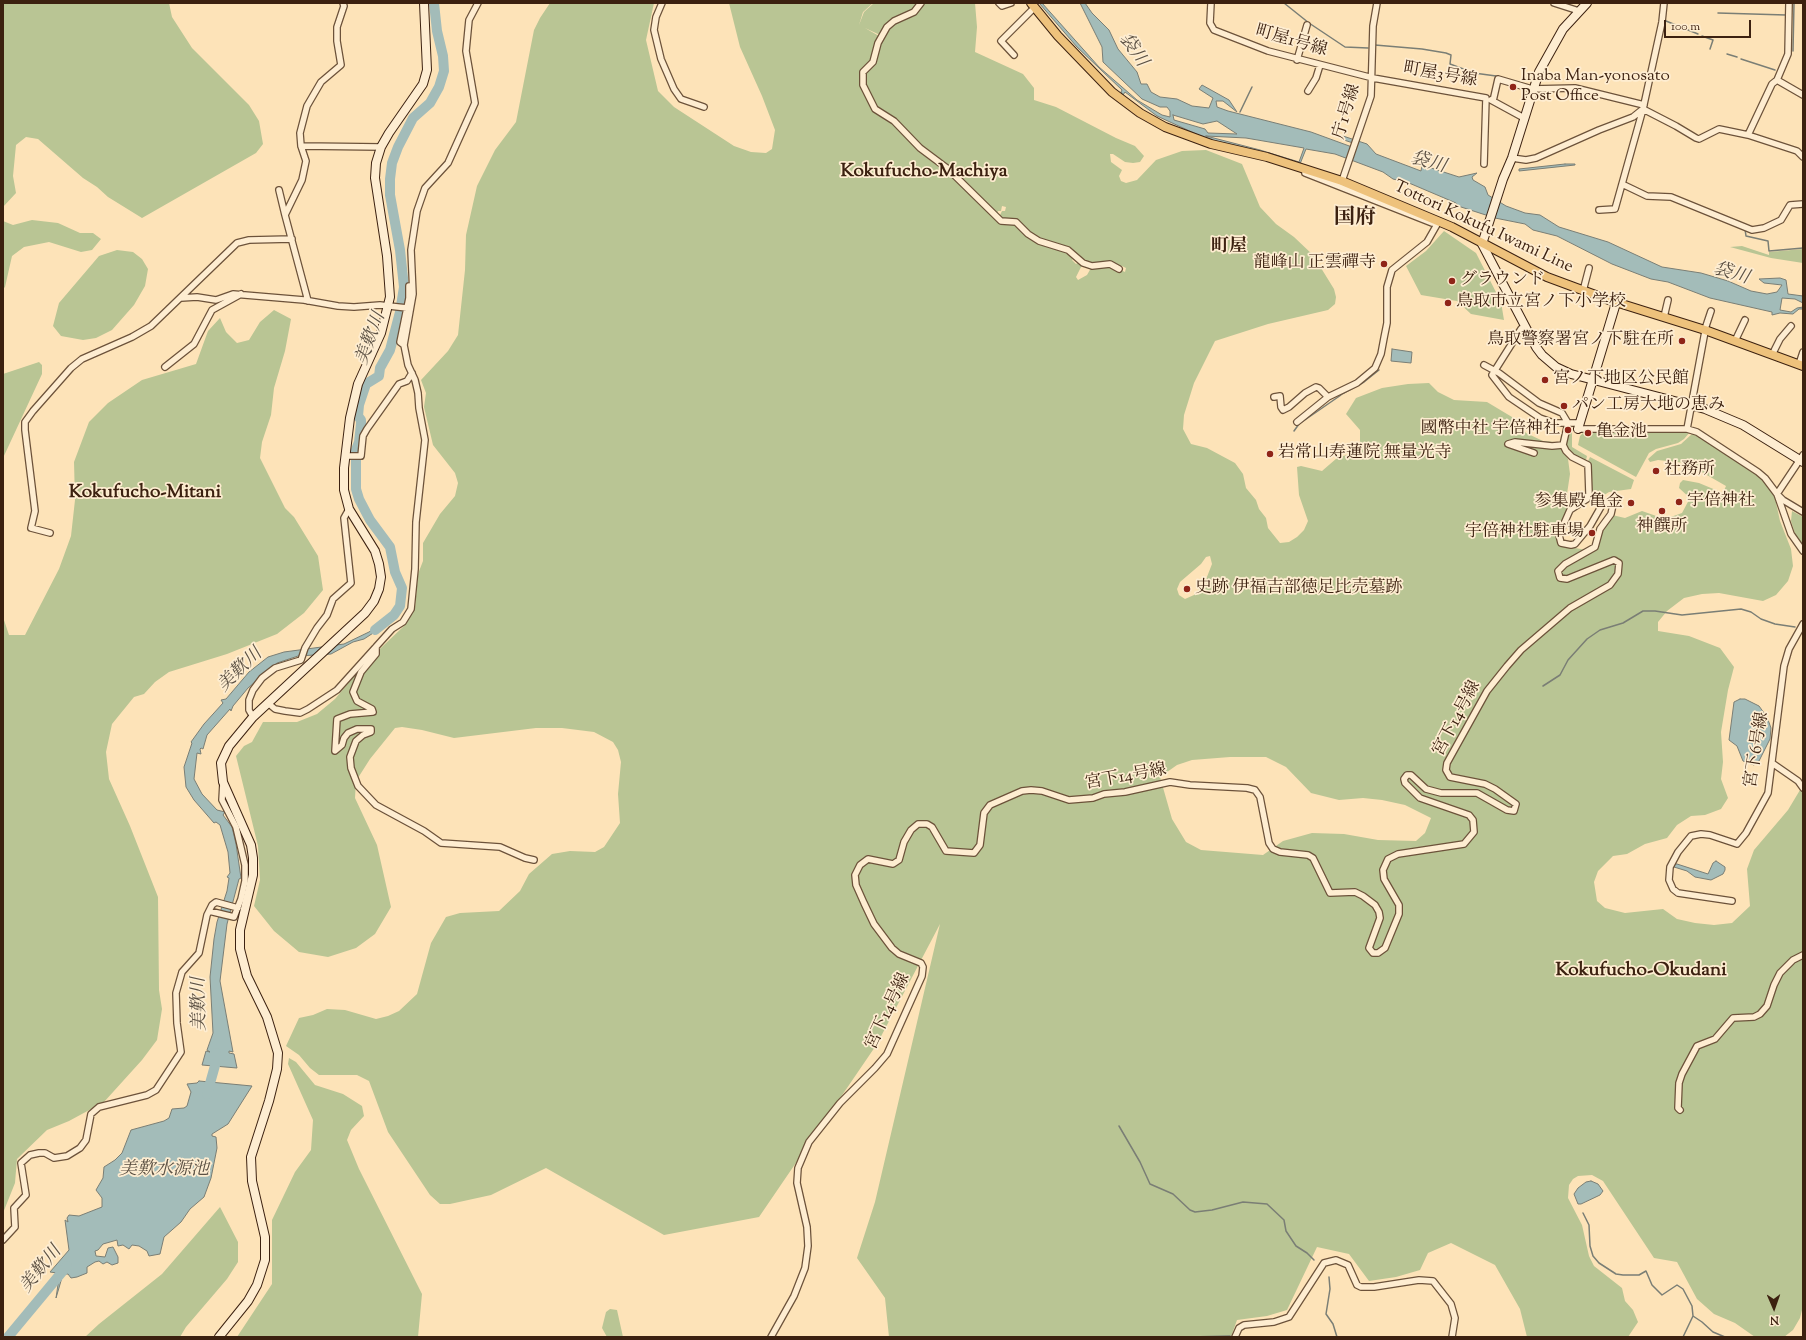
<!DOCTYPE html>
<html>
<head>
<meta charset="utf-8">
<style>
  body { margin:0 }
  #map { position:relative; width:1806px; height:1340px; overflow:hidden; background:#fde3b8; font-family:"Sorts Mill Goudy",serif }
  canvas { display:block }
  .frame { position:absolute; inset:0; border:4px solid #3c2110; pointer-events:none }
  .north { position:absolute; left:1754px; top:1288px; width:40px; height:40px; -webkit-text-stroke:3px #feedd1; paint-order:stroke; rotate:178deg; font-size:11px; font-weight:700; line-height:16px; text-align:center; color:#3c2110 }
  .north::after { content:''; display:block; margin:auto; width:14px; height:18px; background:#3c2110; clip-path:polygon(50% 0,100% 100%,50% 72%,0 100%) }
  .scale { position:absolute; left:1664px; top:20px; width:87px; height:18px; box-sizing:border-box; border:2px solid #3c2110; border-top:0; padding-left:5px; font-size:12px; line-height:14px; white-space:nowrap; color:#3c2110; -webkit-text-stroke:3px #feedd1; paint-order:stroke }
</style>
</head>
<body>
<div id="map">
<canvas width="1806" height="1340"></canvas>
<div class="frame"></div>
<div class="north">N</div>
<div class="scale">100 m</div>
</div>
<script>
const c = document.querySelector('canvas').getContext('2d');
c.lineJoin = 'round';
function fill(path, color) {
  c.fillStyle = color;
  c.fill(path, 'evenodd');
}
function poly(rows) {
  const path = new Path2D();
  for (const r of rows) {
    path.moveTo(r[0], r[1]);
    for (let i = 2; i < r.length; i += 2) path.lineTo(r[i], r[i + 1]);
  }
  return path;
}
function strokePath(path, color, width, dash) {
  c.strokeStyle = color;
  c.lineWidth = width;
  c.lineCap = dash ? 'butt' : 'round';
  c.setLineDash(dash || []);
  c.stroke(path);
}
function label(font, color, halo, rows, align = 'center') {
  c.font = font + ' "Sorts Mill Goudy","Noto Serif JP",serif';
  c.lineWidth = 3.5;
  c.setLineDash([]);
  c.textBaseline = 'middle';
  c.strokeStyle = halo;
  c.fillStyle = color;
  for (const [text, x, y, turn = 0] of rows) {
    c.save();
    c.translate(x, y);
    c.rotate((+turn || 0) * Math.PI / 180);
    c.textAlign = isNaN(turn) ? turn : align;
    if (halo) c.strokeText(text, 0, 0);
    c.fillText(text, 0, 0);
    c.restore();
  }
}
const green = poly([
  [3,3,169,3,172,17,192,48,249,105,259,121,263,144,256,153,142,218,108,197,97,187,83,178,38,139,26,137,16,145,13,176,16,193,3,207],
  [550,3,654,3,646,40,658,91,674,107,734,146,751,152,766,153,772,149,775,130,762,96,740,47,729,3,873,3,863,12,859,25,864,12,874,3,918,3,915,9,887,24,880,35,865,28,879,36,872,61,861,75,861,84,873,108,894,123,918,148,947,171,1000,222,1015,223,1028,235,1040,242,1067,251,1075,256,1072,260,1076,264,1079,262,1094,267,1110,265,1125,272,1126,268,1122,266,1120,268,1113,264,1094,264,1081,261,1068,248,1044,241,1035,237,1017,221,1002,219,999,217,1002,211,1005,211,1006,207,1002,206,1001,211,998,211,997,214,948,168,919,146,895,120,877,109,874,105,865,85,863,75,874,62,883,34,895,23,915,13,923,3,975,3,977,27,975,52,1023,74,1034,88,1034,100,1056,107,1116,138,1135,146,1144,156,1140,162,1133,163,1125,162,1113,154,1110,154,1111,162,1122,170,1119,176,1121,181,1126,183,1137,180,1156,160,1182,151,1206,150,1242,164,1260,207,1276,224,1294,237,1313,255,1334,289,1336,297,1335,304,1328,310,1268,324,1215,341,1194,383,1184,415,1183,429,1191,444,1207,448,1235,463,1243,474,1246,488,1256,500,1259,509,1266,518,1268,528,1280,543,1289,542,1297,537,1304,530,1308,521,1299,495,1297,467,1301,466,1322,471,1337,458,1350,454,1360,443,1360,430,1346,414,1356,398,1382,388,1408,384,1429,383,1438,392,1454,400,1487,402,1512,417,1526,433,1543,441,1555,442,1560,447,1568,459,1570,474,1567,494,1569,509,1557,535,1558,542,1564,546,1592,551,1597,546,1602,529,1612,515,1625,518,1642,511,1662,518,1668,518,1682,513,1690,498,1679,488,1680,483,1683,480,1699,483,1723,493,1726,486,1686,463,1658,460,1650,462,1648,459,1657,451,1681,444,1693,433,1764,478,1773,489,1780,521,1791,549,1793,566,1788,581,1776,595,1763,601,1719,593,1702,594,1684,598,1667,611,1658,622,1658,631,1689,636,1720,648,1734,667,1728,690,1721,732,1723,762,1721,779,1728,798,1721,809,1705,815,1691,816,1677,825,1667,838,1645,844,1627,854,1613,856,1598,871,1594,882,1597,901,1605,908,1625,913,1663,909,1677,919,1695,923,1714,925,1732,923,1750,906,1747,869,1754,850,1788,810,1803,785,1803,1306,1800,1318,1793,1330,1784,1337,1755,1337,1735,1323,1714,1314,1697,1299,1677,1262,1654,1258,1603,1181,1592,1175,1578,1176,1573,1179,1569,1185,1568,1198,1582,1225,1589,1256,1594,1266,1622,1288,1625,1301,1633,1310,1638,1322,1628,1337,1527,1337,1520,1309,1495,1265,1451,1243,1428,1253,1420,1270,1396,1277,1369,1281,1349,1254,1317,1247,1287,1310,1267,1316,1237,1320,1231,1337,889,1337,885,1298,857,1258,875,1202,940,924,877,1044,759,1217,664,1235,546,1168,491,1195,450,1204,440,1204,430,1195,388,1132,369,1081,357,1075,319,1075,310,1068,299,1055,286,1046,299,1018,313,1015,327,1009,345,1010,376,1019,388,1016,399,1011,417,994,431,943,446,917,460,913,499,911,520,891,529,874,552,854,570,851,595,852,604,847,620,823,618,794,621,762,618,750,613,742,594,732,562,728,536,728,454,738,422,730,402,727,395,728,370,759,356,781,355,798,377,845,391,907,375,934,356,948,328,957,299,952,274,931,254,906,260,880,258,846,236,756,244,746,252,742,263,722,297,722,317,714,335,699,365,663,404,626,415,608,418,574,423,561,423,543,440,514,455,496,458,483,455,473,433,445,424,407,426,393,421,380,448,351,458,335,465,270,466,235,477,186,495,150,516,122,534,30,540,18],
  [1082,265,1091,268,1087,275,1078,280,1076,277],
  [1210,556,1212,564,1205,582,1194,595,1185,599,1179,595,1177,589,1180,582,1201,564,1206,557],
  [1230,757,1266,757,1286,767,1311,793,1339,800,1363,798,1382,800,1405,805,1431,818,1425,833,1416,841,1378,840,1344,834,1312,833,1283,841,1263,855,1201,850,1186,842,1172,819,1160,777,1177,765,1192,760],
  [32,220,58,223,80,233,93,233,101,239,92,250,81,252,49,242,24,247,12,256,5,287,3,289,3,221,13,225],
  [1444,231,1476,253,1501,302,1504,320,1471,314,1457,301,1421,295,1406,266,1426,251],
  [1742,246,1769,255,1769,252,1803,249,1803,263,1771,258,1730,247],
  [117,250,133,252,142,259,148,269,145,286,134,305,112,330,96,338,83,340,61,336,53,326,59,303,99,256],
  [274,310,291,319,285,351,274,388,271,415,262,442,260,458,285,508,294,517,318,556,323,590,304,613,277,634,227,654,169,672,155,682,144,694,134,697,112,724,106,752,109,779,130,826,158,897,159,990,162,1009,157,1040,142,1060,104,1102,69,1121,47,1130,17,1159,15,1183,3,1213,3,617,9,635,25,635,59,569,71,536,75,500,74,462,89,422,108,403,142,380,196,364,208,331,220,318,226,332,237,343,249,340,260,322],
  [39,362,42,365,42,374,3,458,3,374],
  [1569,428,1572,429,1572,447,1587,456,1586,460,1571,455,1565,443],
  [1602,431,1690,432,1684,439,1678,443,1656,449,1649,453,1636,477,1578,445,1580,436,1584,432],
  [1590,457,1634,480,1631,489,1609,492,1593,502,1588,461],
  [1792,511,1803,517,1803,545,1796,537,1791,521],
  [289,1058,296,1062,315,1085,343,1094,362,1106,364,1116,351,1130,347,1140,359,1169,422,1294,418,1337,237,1337,272,1284,272,1220,295,1172,311,1150,313,1120,288,1064],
  [220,1207,238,1242,238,1262,227,1279,186,1327,180,1337,85,1337,99,1324,162,1274],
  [610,1309,617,1310,623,1337,607,1337,602,1328,606,1312]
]);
const water = poly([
  [1039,3,1042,3,1099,67,1137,100,1162,115,1170,117,1170,111,1167,107,1160,107,1142,99,1103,62,1102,47,1080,3,1085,3,1092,13,1109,30,1118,49,1137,72,1141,84,1147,84,1151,92,1160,97,1177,99,1192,106,1209,108,1213,98,1199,89,1202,85,1229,100,1237,112,1223,101,1216,101,1217,107,1228,111,1311,132,1352,147,1353,143,1341,139,1341,137,1343,136,1367,144,1376,154,1421,171,1422,165,1459,177,1477,173,1472,177,1473,180,1485,187,1488,195,1506,206,1525,213,1540,215,1559,227,1608,242,1662,267,1701,273,1728,281,1751,291,1767,294,1777,292,1782,285,1764,283,1759,279,1780,278,1786,280,1788,294,1803,296,1803,303,1795,299,1782,298,1780,310,1791,312,1797,308,1803,307,1803,309,1799,309,1793,314,1780,313,1772,315,1772,312,1710,298,1668,282,1651,279,1612,264,1557,236,1533,230,1525,224,1495,218,1458,206,1456,203,1409,183,1393,179,1383,172,1335,154,1306,149,1300,164,1260,151,1207,139,1157,116,1125,92,1123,95,1121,92,1122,90,1077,47,1039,3],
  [1173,115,1203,124,1217,121,1237,134,1208,133,1205,129,1174,120,1173,115],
  [1206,136,1246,138,1304,148,1299,162,1260,150,1206,136],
  [1565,164,1575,164,1575,165,1519,171,1519,169,1565,164],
  [1392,349,1412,352,1411,363,1391,361,1392,349],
  [384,621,387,624,364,639,353,642,331,654,298,656,277,663,248,688,233,706,231,711,230,709,207,735,203,749,201,748,200,749,201,754,197,753,194,779,202,794,217,810,225,812,223,815,232,827,236,844,241,878,239,879,227,924,220,981,233,1052,229,1051,229,1053,234,1054,237,1068,202,1065,206,1051,210,1052,207,1050,213,1033,210,977,214,939,217,922,227,891,229,878,227,877,230,873,228,852,220,825,216,822,214,823,194,800,186,787,184,767,192,743,191,742,204,724,223,703,221,700,226,699,249,672,268,657,284,652,344,644,369,632,384,621],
  [1740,699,1745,699,1759,706,1767,717,1771,728,1770,739,1759,761,1754,765,1743,761,1737,746,1729,740,1734,702,1740,699],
  [1716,861,1725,867,1725,870,1723,874,1711,880,1695,877,1687,871,1674,867,1675,864,1677,864,1708,874,1713,863,1716,861],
  [199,1081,252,1086,228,1124,212,1134,212,1136,216,1137,217,1148,211,1178,204,1197,190,1209,181,1222,164,1237,160,1254,149,1256,147,1251,139,1246,132,1245,129,1249,123,1245,118,1246,117,1240,103,1244,98,1250,95,1251,96,1256,105,1257,108,1248,113,1247,118,1257,118,1263,112,1265,107,1262,103,1264,99,1261,95,1262,87,1267,87,1273,77,1277,71,1278,68,1274,63,1274,56,1298,59,1278,57,1273,50,1272,69,1250,65,1220,68,1222,67,1218,69,1215,79,1216,102,1207,102,1198,96,1190,103,1178,104,1167,115,1160,122,1153,131,1130,164,1121,169,1118,172,1109,184,1108,187,1106,191,1092,187,1084,197,1083,199,1081],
  [1591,1181,1598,1184,1603,1191,1600,1195,1581,1204,1578,1204,1574,1194,1578,1188,1586,1182,1591,1181]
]);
const stream = poly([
  [1284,3,1309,23,1345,47,1368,48],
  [1718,13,1786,15],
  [1666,21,1698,34],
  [1702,36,1713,40,1710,49],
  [1375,45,1422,49,1446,53,1451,55,1450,64,1474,73,1496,76],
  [1793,51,1794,3],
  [1727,54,1737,57],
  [1741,59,1775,70],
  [1577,86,1585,88],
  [1240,112,1252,87],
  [1745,229,1746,236,1768,241,1769,251,1803,248],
  [1342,394,1364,382,1379,370],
  [1294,431,1299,424,1341,395],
  [1543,686,1560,675,1568,660,1587,639,1600,630,1623,623,1643,611,1655,611,1682,615,1741,609,1751,612,1761,619,1775,624,1795,627],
  [1119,1126,1140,1162,1150,1184,1173,1194,1190,1210,1195,1212,1212,1210,1243,1202,1267,1204,1284,1220,1286,1231,1296,1246,1307,1253,1314,1260],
  [1583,1213,1589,1225,1590,1246,1593,1256,1599,1263,1616,1274,1623,1275,1639,1275,1646,1271,1652,1285,1662,1295,1677,1285,1683,1289,1692,1306,1693,1316,1683,1337],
  [1329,1277,1330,1289,1326,1314,1333,1324,1337,1337],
  [1693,1316,1702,1322,1713,1332,1725,1337],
  [1190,1337,1230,1336]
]);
const river = poly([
  [375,630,394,615,400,606,402,588,395,572,390,547,370,520,359,499,356,489,356,450,359,442,361,424,361,420,358,416,359,405,366,384,379,376,380,368,390,350,400,312,404,287,400,250,390,195,390,179,392,163,398,147,413,118,430,103,439,87,444,71,443,56,437,31,434,3],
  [207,1094,216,1062,216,1053],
  [8,1337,67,1266]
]);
const street = poly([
  [662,3,656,17,654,30,661,59,674,89,681,99,704,107],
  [921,3,914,12,894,21,887,27,878,43,873,62,863,72,863,85,875,109,894,121,920,148,948,169,1001,221,1016,222,1028,234,1039,241,1068,250,1083,263,1092,266,1110,264,1119,269],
  [999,3,1002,6,1011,3],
  [1211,3,1210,23,1214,30,1268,51,1373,78,1486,98,1484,164],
  [1554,3,1579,11],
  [1014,55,1001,41,1034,8],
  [1297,60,1307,25],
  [1777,80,1803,95],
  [1308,91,1316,78,1320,65],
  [1491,100,1524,118],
  [1493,101,1498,79,1532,89,1575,88,1644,105],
  [1748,135,1772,84,1777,80,1788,54,1789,3],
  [301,146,381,147],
  [1512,158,1526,160,1536,158,1599,130,1633,117,1643,109,1662,22,1664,3],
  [1305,173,1432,223],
  [1342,181,1371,96,1373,26,1377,3],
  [1622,184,1647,196,1671,197,1752,230,1764,228,1781,220,1790,205,1803,204],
  [279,190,285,215],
  [1599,210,1615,209,1643,109,1676,126,1696,138,1699,139,1719,129,1724,130,1748,135,1797,151,1803,157],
  [1583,291,1589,268],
  [181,298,197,297,216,300,233,294,304,300,338,306,354,307,380,305,407,308],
  [308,301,285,215,302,180,306,161,301,146,300,133,307,106,321,82,341,65,337,41,337,27,344,6,343,3],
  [1664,317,1668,300],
  [1521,329,1492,375,1509,397,1540,418,1554,423,1580,423],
  [1735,341,1745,320],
  [404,345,400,342,409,298,409,286],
  [1772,355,1780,339,1791,326],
  [1799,364,1803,352],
  [165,367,194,344,212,310,241,294],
  [1274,397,1280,396,1281,407,1283,410,1289,407,1305,393,1316,387,1319,388,1328,397],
  [1297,422,1328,397,1357,383,1375,368,1381,354,1384,338,1387,323,1387,287,1392,270,1427,242,1439,221],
  [1578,429,1687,429,1706,326,1711,311],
  [1687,429,1697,432,1758,472,1765,478,1777,494,1791,534,1803,551],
  [1534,453,1508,444,1515,442,1552,446,1563,445],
  [1803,455,1777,494,1783,500,1803,512],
  [346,456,361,456,363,436,367,429,399,384,407,381,412,373],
  [50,533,31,528,35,511,25,430,25,422,33,411,71,368,82,359,132,337,151,326,237,243,249,240,292,239],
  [376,647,376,654,361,672,353,692,357,701,372,709,373,712,350,714,337,719,335,751,342,745,344,738,348,733,357,729,371,729,371,732,363,735,356,741,350,757,351,768,358,786,376,805,424,831,441,843,500,847,525,858,534,860],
  [269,704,275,709,285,711,300,713,308,709,337,690,392,629,403,622,411,609,415,569,416,522,425,440,419,408,418,393,415,380,408,365,404,345,413,294,411,250,417,211,425,188,448,163,475,103,466,51,469,20,478,3],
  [253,717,249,710,249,700,253,690,262,678,275,668,301,660,305,648,317,628,327,615,333,599,351,583,344,518,349,509],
  [1772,763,1798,781,1803,788],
  [1732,901,1678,893,1673,889,1669,880,1670,867,1678,852,1691,836,1701,834,1710,835,1737,844,1746,833,1768,793,1784,666,1789,649,1803,624],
  [209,911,234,917,241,899,245,881,245,865,236,827,222,800,223,783],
  [1680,1110,1678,1108,1679,1083,1682,1074,1697,1046,1715,1039,1733,1018,1754,1017,1760,1014,1767,1006,1774,985,1780,973,1793,960,1803,955],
  [3,1240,15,1227,14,1208,26,1195,21,1163,30,1155,39,1153,45,1153,54,1158,67,1156,80,1148,86,1140,91,1114,99,1107,147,1095,156,1090,181,1052,177,1023,176,993,182,972,199,953,207,915,212,905,216,902,238,908],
  [771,1337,794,1296,805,1268,808,1246,807,1227,797,1183,798,1168,809,1142,840,1103,875,1068,887,1054,922,976,923,967,921,963,899,954,892,948,874,924,864,903,856,885,855,875,860,865,868,859,893,864,899,860,904,842,911,830,918,824,927,824,932,827,946,851,974,853,980,845,984,813,990,805,1022,791,1031,790,1042,791,1069,800,1093,798,1104,794,1125,792,1170,782,1190,785,1247,788,1255,790,1260,797,1269,843,1273,849,1280,852,1308,855,1313,858,1330,893,1355,892,1363,896,1375,905,1379,912,1380,918,1369,948,1373,953,1378,953,1385,948,1399,914,1399,905,1384,879,1383,870,1388,859,1398,854,1464,844,1474,832,1473,820,1469,815,1420,798,1405,783,1404,779,1407,775,1411,775,1426,789,1441,793,1477,793,1507,810,1514,811,1516,804,1495,789,1485,784,1450,777,1446,770,1447,763,1487,691,1507,666,1521,650,1570,608,1610,585,1618,574,1619,563,1614,560,1567,579,1560,578,1558,571,1565,564,1595,547,1600,529,1611,514,1613,505,1611,503,1606,502,1602,505,1590,526,1575,544,1571,545,1561,543,1559,535,1570,510,1587,499,1589,494,1588,465,1572,457,1566,451,1563,445,1568,423,1562,413,1539,403,1499,373,1484,365],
  [1235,1337,1239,1328,1244,1325,1274,1322,1289,1317,1324,1263,1336,1260,1348,1265,1357,1285,1361,1287,1374,1287,1419,1280,1433,1281,1451,1304,1455,1318,1452,1337]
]);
const secondary = poly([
  [1587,3,1563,29,1539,72,1512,158,1503,179,1482,244,1536,347,1542,355,1556,367,1571,374,1705,409,1743,425,1803,462],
  [1578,429,1616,303],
  [219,1337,248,1301,257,1285,265,1260,265,1237,252,1181,251,1157,269,1101,277,1069,278,1053,267,1017,247,976,240,949,240,930,253,875,253,858,251,845,223,782,221,763,229,746,253,717,365,613,374,601,379,589,381,577,379,564,375,551,349,509,344,490,344,468,350,418,358,384,381,333,390,297,387,256,375,178,376,163,381,147,389,133,423,84,427,70,424,3]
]);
const primary = poly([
  [1031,3,1058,36,1112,92,1140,113,1165,127,1211,144,1267,157,1342,181,1452,227,1547,277,1609,300,1705,330,1803,366]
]);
const markers = [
  [1513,87,4,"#8f2418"],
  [1384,264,4,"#8f2418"],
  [1452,281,4,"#8f2418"],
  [1448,303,4,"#8f2418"],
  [1682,341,4,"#8f2418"],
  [1545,380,4,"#8f2418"],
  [1564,406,4,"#8f2418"],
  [1568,430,4,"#8f2418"],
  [1588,433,4,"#8f2418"],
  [1270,454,4,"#8f2418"],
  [1656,471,4,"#8f2418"],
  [1679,502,4,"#8f2418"],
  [1631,503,4,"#8f2418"],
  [1662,511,4,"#8f2418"],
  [1592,533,4,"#8f2418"],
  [1187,589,4,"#8f2418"]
];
const streetNames = [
  ["町屋1号線",1291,42,16],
  ["町屋3号線",1440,76,10],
  ["庁1号線",1348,112,-73],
  ["Tottori Kokufu Iwami Line",1483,228,25],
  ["宮下14号線",1458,719,-62],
  ["宮下6号線",1758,750,-81],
  ["宮下14号線",1126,778,-10],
  ["宮下14号線",889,1012,-65]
];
const poiNames = [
  ["Inaba Man-yonosato",1521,77],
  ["Post Office",1521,97],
  ["龍峰山 正雲禪寺",1376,264,"right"],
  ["グラウンド",1460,281],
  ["鳥取市立宮ノ下小学校",1456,303],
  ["鳥取警察署宮ノ下駐在所",1674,341,"right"],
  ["宮ノ下地区公民館",1553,380],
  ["パン工房大地の恵み",1572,406],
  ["國幣中社 宇倍神社",1560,430,"right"],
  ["亀金池",1596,433],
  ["岩常山寿蓮院 無量光寺",1278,454],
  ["社務所",1664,471],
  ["宇倍神社",1687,502],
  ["参集殿 亀金",1623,503,"right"],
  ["神饌所",1662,528,"center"],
  ["宇倍神社駐車場",1584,533,"right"],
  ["史跡 伊福吉部徳足比売墓跡",1195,589]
];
const waterNames = [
  ["袋川",1132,51,55],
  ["袋川",1428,164,15],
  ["袋川",1731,275,16],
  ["美歎川",372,339,-70],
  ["美歎川",241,671,-44],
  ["美歎川",201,1004,-91],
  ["美歎水源池",164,1171],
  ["美歎川",42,1270,-51]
];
const neighbourhoodNames = [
  ["町屋",1229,248]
];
const quarterNames = [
  ["Kokufucho-Machiya",924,173],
  ["Kokufucho-Mitani",145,494],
  ["Kokufucho-Okudani",1641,972]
];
const districtNames = [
  ["国府",1355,219]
];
fill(green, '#b9c594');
fill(water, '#a3bcb9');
strokePath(water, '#7a7e75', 1);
strokePath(stream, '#7a7e75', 1.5);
strokePath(river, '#a3bcb9', 10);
strokePath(street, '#6c523a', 8);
strokePath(secondary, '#3c2110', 10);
strokePath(primary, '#3c2110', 10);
strokePath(street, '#feedd1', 5.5);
strokePath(secondary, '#feedd1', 8);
strokePath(primary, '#eec27c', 8);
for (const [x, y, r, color] of markers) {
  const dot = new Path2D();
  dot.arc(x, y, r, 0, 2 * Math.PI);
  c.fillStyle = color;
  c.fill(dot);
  strokePath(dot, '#feedd1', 1.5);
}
label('17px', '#3c2110', '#feedd1', streetNames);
label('17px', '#3c2110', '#feedd1', poiNames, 'left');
label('italic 18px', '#5b5043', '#feedd1', waterNames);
label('bold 18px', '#3c2110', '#feedd1', neighbourhoodNames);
label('bold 19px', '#3c2110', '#feedd1', quarterNames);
label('bold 21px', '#3c2110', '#feedd1', districtNames);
</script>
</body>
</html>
